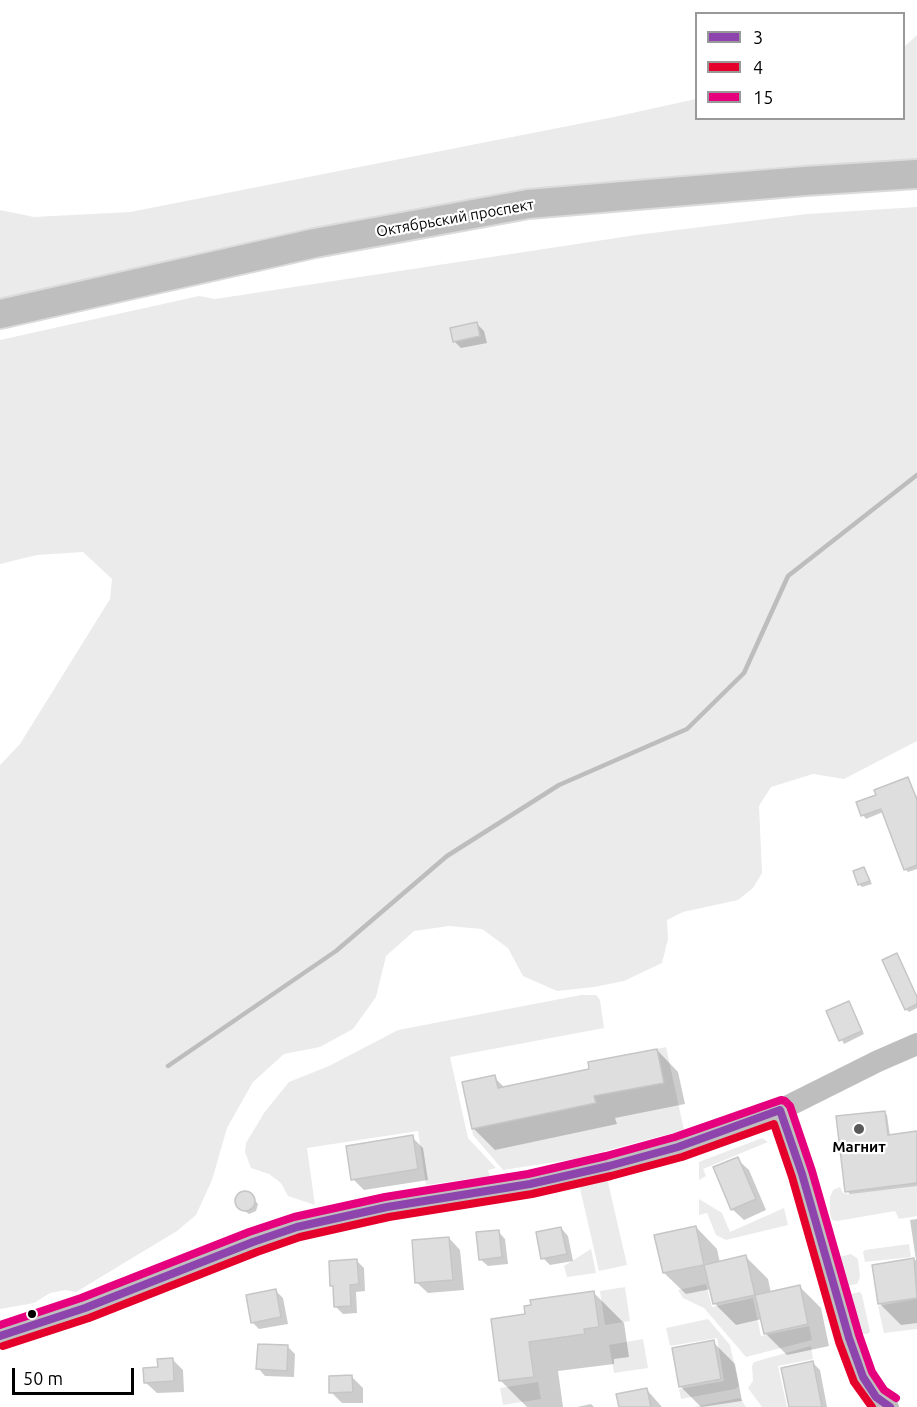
<!DOCTYPE html>
<html>
<head>
<meta charset="utf-8">
<style>
  body { margin:0 }
  #map { position:relative; width:917px; height:1407px; overflow:hidden; background:#fff; font-family:Ubuntu,sans-serif }
  canvas { display:block }
  .legend { position:absolute; left:695px; top:12px; width:210px; height:108px; box-sizing:border-box; background:#fff; border:2px solid #999; margin:0; padding:8px 10px; list-style:none; font-size:18px; color:#000 }
  .legend li { display:flex; align-items:center; gap:12px; height:30px }
  .legend b { width:30px; border:2px solid #999 }
  .scale { position:absolute; left:12px; top:1368px; width:122px; height:27px; box-sizing:border-box; border:3px solid #000; border-top:0; padding-left:8px; font-size:18px; line-height:21px; white-space:nowrap; color:#000; -webkit-text-stroke:4px #fff; paint-order:stroke }
</style>
</head>
<body>
<div id="map">
<canvas width="917" height="1407"></canvas>
<ul class="legend">
<li><b style="height:8px;background:#8e44ad"></b>3</li>
<li><b style="height:8px;background:#e4002b"></b>4</li>
<li><b style="height:8px;background:#e5007d"></b>15</li>
</ul>
<div class="scale">50 m</div>
</div>
<script>
const c = document.querySelector('canvas').getContext('2d');
c.lineJoin = 'round';
function fill(path, color) {
  c.fillStyle = color;
  c.fill(path, 'evenodd');
}
function poly(rows) {
  const path = new Path2D();
  for (const r of rows) {
    if (r.length === 3) {
      path.moveTo(r[0] + r[2], r[1]);
      path.arc(r[0], r[1], r[2], 0, 2 * Math.PI);
      continue;
    }
    path.moveTo(r[0], r[1]);
    for (let i = 2; i < r.length; i += 2) path.lineTo(r[i], r[i + 1]);
  }
  return path;
}
function strokePath(path, color, width, dash) {
  c.strokeStyle = color;
  c.lineWidth = width;
  c.lineCap = dash ? 'butt' : 'round';
  c.setLineDash(dash || []);
  c.stroke(path);
}
function label(font, color, halo, rows, align = 'center') {
  c.font = font + ' Ubuntu,sans-serif';
  c.lineWidth = 4.5;
  c.setLineDash([]);
  c.textBaseline = 'middle';
  c.strokeStyle = halo;
  c.fillStyle = color;
  for (const [text, x, y, turn = 0] of rows) {
    c.save();
    c.translate(x, y);
    c.rotate((+turn || 0) * Math.PI / 180);
    c.textAlign = isNaN(turn) ? turn : align;
    if (halo) c.strokeText(text, 0, 0);
    c.fillText(text, 0, 0);
    c.restore();
  }
}
const green = poly([
  [917,35,917,159,792,166,655,178,549,188,435,205,209,251,0,299,0,210,34,217,130,212,614,117,696,99,696,118,904,118,904,47],
  [917,207,917,741,844,779,813,774,771,787,759,806,762,873,753,888,738,900,683,912,667,920,668,939,662,963,624,981,594,987,557,991,523,976,508,948,482,929,449,926,414,931,386,956,376,997,353,1029,320,1047,284,1054,253,1082,227,1128,212,1180,196,1215,177,1231,76,1292,65,1290,50,1293,34,1303,0,1309,0,765,20,744,110,599,112,579,83,552,37,555,0,564,0,340,199,296,215,299,636,235,807,214],
  [581,995,596,995,600,1000,604,1028,450,1057,468,1138,496,1168,488,1170,490,1176,426,1185,418,1131,307,1148,315,1205,288,1196,281,1183,269,1174,251,1168,245,1152,246,1143,264,1113,289,1082,329,1066,398,1030],
  [666,1047,684,1130,575,1159,503,1170,473,1135,472,1129,595,1103,594,1096,663,1083,657,1049],
  [762,1138,768,1142,703,1169,706,1176,699,1180,699,1162],
  [607,1178,627,1265,599,1271,579,1184],
  [917,1186,917,1216,899,1219,895,1211,837,1221,832,1220,830,1214,830,1197,833,1190,840,1187,843,1193,848,1194],
  [699,1199,722,1213,730,1232,784,1208,788,1225,726,1240,716,1235,707,1213,699,1215],
  [909,1244,911,1257,865,1262,863,1252,865,1250],
  [591,1249,596,1273,567,1277,564,1266],
  [851,1254,858,1259,860,1277,857,1284,846,1286,842,1285,835,1258],
  [706,1284,712,1307,753,1298,761,1336,809,1326,812,1340,746,1357,704,1308,683,1298,678,1290],
  [625,1287,630,1321,605,1325,600,1291],
  [860,1292,862,1295,870,1332,867,1334,857,1334,846,1295],
  [917,1299,917,1329,884,1333,878,1306],
  [708,1319,730,1345,739,1386,735,1389,681,1399,679,1389,724,1381,717,1338,670,1346,666,1328],
  [643,1339,648,1368,614,1373,609,1345],
  [811,1346,813,1359,778,1366,787,1407,762,1407,748,1388,753,1381,752,1366,754,1362],
  [538,1382,541,1399,503,1405,500,1388],
  [740,1398,746,1407,694,1407]
]);
const shadow = poly([
  [477,324,484,331,487,343,461,348,454,341],
  [908,779,917,797,917,869,908,872,905,869,883,812,866,819,863,815,877,795],
  [864,868,872,884,862,887,859,884],
  [896,955,917,996,917,1008,909,1012,906,1009],
  [848,1002,864,1034,844,1044,828,1012],
  [657,1050,678,1072,685,1104,615,1118,617,1124,495,1150,473,1128,494,1077,505,1088,591,1070],
  [884,1112,887,1115,890,1136,917,1133,917,1186,850,1194,847,1191],
  [412,1137,423,1148,428,1180,364,1190,353,1179],
  [737,1159,749,1170,766,1210,744,1220,732,1209],
  [242,1193,250,1194,253,1198,258,1204,256,1211,249,1214,242,1209,237,1202,237,1199],
  [917,1219,917,1323,901,1325,879,1303,874,1266,916,1260,910,1220],
  [696,1227,717,1249,720,1263,746,1257,768,1279,771,1293,799,1286,821,1308,829,1346,787,1355,765,1333,762,1319,736,1325,714,1303,711,1289,686,1294,664,1273],
  [561,1228,568,1236,573,1261,550,1265,543,1258],
  [498,1231,505,1239,508,1264,488,1266,480,1259],
  [449,1238,460,1250,464,1290,428,1293,416,1282],
  [357,1261,364,1268,365,1291,356,1292,357,1313,343,1314,336,1307,335,1288,332,1285],
  [276,1291,283,1298,288,1324,259,1329,252,1322],
  [594,1293,624,1323,629,1357,614,1359,614,1364,558,1371,563,1407,527,1407,501,1381,527,1316],
  [713,1342,735,1364,742,1401,701,1407,680,1386],
  [288,1347,295,1354,294,1377,265,1376,258,1368],
  [172,1359,183,1370,184,1392,157,1393,145,1382,159,1368],
  [813,1363,820,1370,827,1407,790,1407],
  [352,1377,363,1388,363,1403,342,1403,331,1392],
  [647,1390,662,1407,620,1407],
  [591,1404,594,1407,577,1407]
]);
const stream = poly([
  [168,1066,336,951,447,856,559,785,687,729,744,673,788,576,917,475]
]);
const building = poly([
  [477,322,480,336,453,342,450,328,477,322],
  [908,777,917,800,917,865,904,870,881,809,861,816,856,802,876,795,874,790,908,777],
  [864,867,870,881,858,885,853,871,864,867],
  [897,953,917,997,917,1004,905,1010,882,960,897,953],
  [849,1001,862,1031,839,1041,826,1011,849,1001],
  [657,1049,664,1083,594,1096,596,1103,472,1129,462,1082,495,1075,498,1088,589,1069,588,1062,657,1049],
  [885,1111,888,1135,917,1131,917,1183,845,1192,836,1116,885,1111],
  [413,1135,418,1169,351,1180,346,1146,413,1135],
  [738,1157,756,1199,731,1210,713,1167,738,1157],
  [245,1201,10],
  [696,1226,704,1265,663,1273,654,1235,696,1226],
  [561,1227,567,1254,541,1259,536,1232,561,1227],
  [499,1230,502,1257,479,1260,476,1232,499,1230],
  [449,1237,453,1280,415,1283,412,1240,449,1237],
  [746,1255,755,1295,713,1304,704,1265,746,1255],
  [914,1258,917,1298,878,1304,872,1265,914,1258],
  [357,1259,359,1284,350,1285,351,1306,334,1307,333,1286,330,1286,329,1261,357,1259],
  [800,1285,808,1324,764,1334,755,1295,800,1285],
  [276,1289,281,1317,251,1323,246,1295,276,1289],
  [594,1291,599,1327,584,1329,585,1334,529,1342,534,1377,499,1381,491,1319,525,1314,524,1306,531,1305,530,1300,594,1291],
  [714,1340,721,1379,679,1387,672,1348,714,1340],
  [258,1344,288,1345,287,1371,256,1369,258,1344],
  [173,1358,174,1381,144,1383,143,1368,158,1367,157,1359,173,1358],
  [813,1361,822,1407,789,1407,781,1368,813,1361],
  [352,1375,353,1392,329,1393,329,1376,352,1375],
  [647,1388,651,1407,619,1407,616,1394,647,1388]
]);
const minor = poly([
  [780,1110,802,1174,849,1338,863,1377,876,1397,890,1407]
]);
const tertiary = poly([
  [0,1336,85,1308,253,1242,297,1227,387,1207,530,1184,609,1166,678,1147,780,1110,878,1061,917,1044]
]);
const primary = poly([
  [0,314,315,243,528,204,805,181,917,174]
]);
const bus1 = poly([
  [0,1336,85,1308,253,1242,297,1227,387,1207,530,1184,609,1166,678,1147,780,1110,802,1174,849,1338,863,1377,876,1397,890,1407]
]);
const bus2 = poly([
  [3,1346,89,1318,257,1252,300,1237,389,1217,532,1194,611,1176,682,1157,774,1124,792,1177,839,1342,854,1382,872,1407]
]);
const bus3 = poly([
  [0,1325,81,1298,249,1232,294,1217,385,1197,528,1174,606,1156,675,1137,781,1100,785,1101,790,1106,812,1171,859,1335,872,1372,884,1390,896,1398]
]);
const markers = [
  [859,1129,6,"#595959"],
  [32,1314,5,"#000"]
];
const streetNames = [
  ["Октябрьский проспект",455,218,-10]
];
const poiNames = [
  ["Магнит",859,1147]
];
fill(green, '#ebebeb');
fill(shadow, '#0003');
strokePath(stream, '#bdbdbd', 4.5);
fill(building, '#dedede');
strokePath(building, '#c6c6c6', 1.5);
strokePath(primary, '#dbdbdb', 32);
strokePath(minor, '#bebebe', 18);
strokePath(tertiary, '#bebebe', 22);
strokePath(primary, '#bebebe', 28);
strokePath(bus1, '#8e44ad', 8);
strokePath(bus2, '#e4002b', 8);
strokePath(bus3, '#e5007d', 8);
for (const [x, y, r, color] of markers) {
  const dot = new Path2D();
  dot.arc(x, y, r, 0, 2 * Math.PI);
  c.fillStyle = color;
  c.fill(dot);
  strokePath(dot, '#fff', 2);
}
label('15px', '#000', '#fff', streetNames);
label('bold 15px', '#000', '#fff', poiNames);
</script>
</body>
</html>
